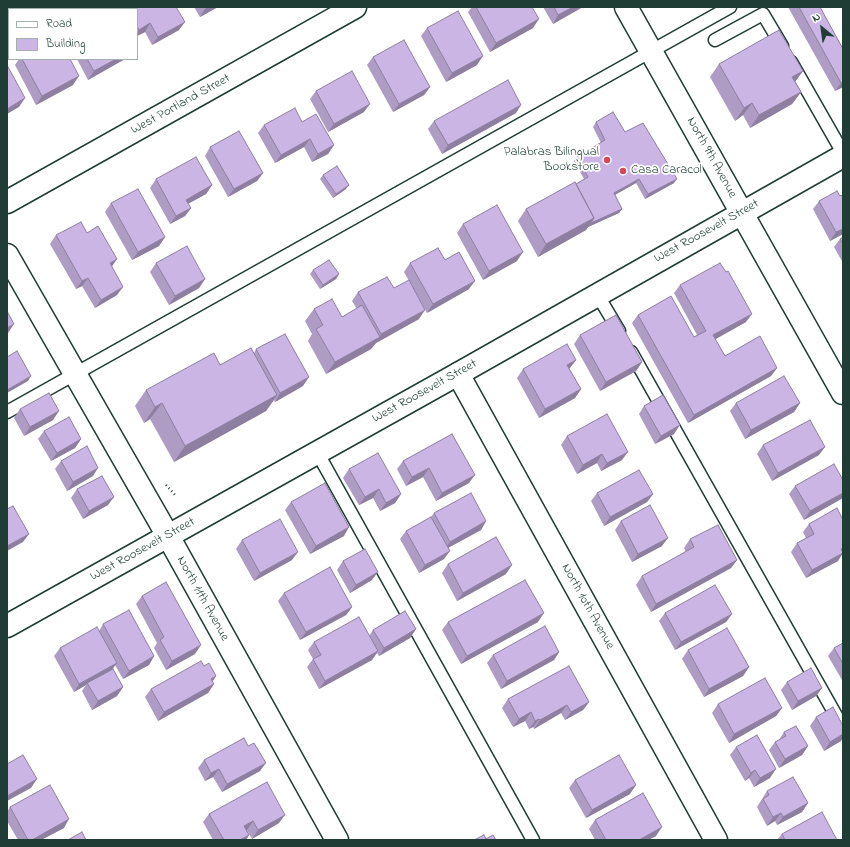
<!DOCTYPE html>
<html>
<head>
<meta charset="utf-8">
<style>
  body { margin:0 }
  #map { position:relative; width:850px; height:847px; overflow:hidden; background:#fff; font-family:"Indie Flower",sans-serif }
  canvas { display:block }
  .frame { position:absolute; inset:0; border:8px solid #1f3d34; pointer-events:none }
  .legend { position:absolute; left:8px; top:8px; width:130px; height:52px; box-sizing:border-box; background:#fff; border:1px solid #a5b1ae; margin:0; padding:5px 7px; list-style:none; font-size:12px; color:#1f3d34 }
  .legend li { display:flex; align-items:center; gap:8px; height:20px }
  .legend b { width:20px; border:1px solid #a5b1ae }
  .north { position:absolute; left:802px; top:8px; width:40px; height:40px; -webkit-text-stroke:3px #fff; paint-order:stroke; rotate:331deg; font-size:11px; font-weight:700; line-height:16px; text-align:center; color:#1f3d34 }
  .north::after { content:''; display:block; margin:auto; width:14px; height:18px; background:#1f3d34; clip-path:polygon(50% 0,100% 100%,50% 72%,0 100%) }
</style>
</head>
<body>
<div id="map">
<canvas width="850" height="847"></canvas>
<div class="frame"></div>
<ul class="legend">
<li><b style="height:5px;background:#fff"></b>Road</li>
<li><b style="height:11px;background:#cbb5e5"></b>Building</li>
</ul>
<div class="north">N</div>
</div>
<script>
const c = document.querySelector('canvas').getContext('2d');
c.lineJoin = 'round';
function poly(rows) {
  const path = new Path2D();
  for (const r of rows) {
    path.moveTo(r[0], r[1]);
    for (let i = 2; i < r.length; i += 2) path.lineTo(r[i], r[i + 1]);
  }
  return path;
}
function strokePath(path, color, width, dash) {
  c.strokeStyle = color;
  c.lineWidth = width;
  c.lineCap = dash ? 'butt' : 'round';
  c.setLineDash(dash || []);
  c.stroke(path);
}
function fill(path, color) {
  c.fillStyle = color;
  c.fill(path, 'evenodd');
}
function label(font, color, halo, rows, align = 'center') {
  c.font = font + ' "Indie Flower",sans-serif';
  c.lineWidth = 3.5;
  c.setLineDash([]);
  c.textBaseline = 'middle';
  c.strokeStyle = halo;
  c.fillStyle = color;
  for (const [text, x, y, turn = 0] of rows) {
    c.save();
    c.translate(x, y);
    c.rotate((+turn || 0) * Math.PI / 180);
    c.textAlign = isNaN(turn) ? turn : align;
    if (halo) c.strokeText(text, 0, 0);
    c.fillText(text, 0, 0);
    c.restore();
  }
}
const path = poly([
  [166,485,176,496]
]);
const service = poly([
  [715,40,763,14,782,46],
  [791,62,843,153],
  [597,294,619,331],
  [631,352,843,728],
  [7,412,730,7],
  [317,452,533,840]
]);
const minor = poly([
  [626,7,843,393],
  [7,202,355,7],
  [7,255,168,536,337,840],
  [458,374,716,840]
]);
const tertiary = poly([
  [7,626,458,374,843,156]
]);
const wall = poly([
  [116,7,176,7,179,30,152,45,145,32,137,36,137,9,117,9],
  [194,7,218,7,200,17],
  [472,7,532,7,533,28,490,52,468,12],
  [543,7,581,7,581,8,553,24],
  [788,7,820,7,843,49,843,87,835,91],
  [427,28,477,65,446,82,421,36],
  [373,57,430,87,424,95,393,112,367,65],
  [19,59,70,59,73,85,36,105,15,65],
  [77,59,125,59,88,80],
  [719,64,803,71,795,82,801,92,792,104,750,128,743,115,735,121,710,77],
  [316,91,364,112,328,132,310,99],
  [516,113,442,154,428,129,434,121],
  [302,122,334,145,328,154,312,162,304,147,275,163,258,133,264,125],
  [596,122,625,132,674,183,645,199,636,183,615,195,622,209,619,213,588,227,586,230,538,257,518,221,526,209,576,184,584,179,574,161,577,157,601,143,593,127],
  [210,147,263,173,257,181,228,197,205,156],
  [323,175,346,189,333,198,320,179],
  [156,179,212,185,206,194,188,204,191,208,185,216,170,224,150,188],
  [843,195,843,234,830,241,813,209,819,201,840,196],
  [111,203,165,237,159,246,132,260,105,212],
  [463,224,517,261,483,280,457,233],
  [87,233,112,267,117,295,95,308,82,286,76,289,50,244,56,235],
  [843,237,843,263,834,247,840,239],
  [445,260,469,289,427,313,404,272,410,263],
  [156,263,205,279,199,288,169,305,150,272],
  [313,270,339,274,336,279,320,289,310,274],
  [680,285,746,322,715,339,725,356,777,368,771,376,688,423,632,323,638,315,694,337,697,335,674,293],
  [394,288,419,319,376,343,371,349,326,374,308,341,312,334,305,321,314,309,342,317,357,309,352,301,358,292],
  [580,335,642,362,636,371,600,391,574,344],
  [256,349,303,386,275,402,274,400,266,411,174,462,150,419,144,423,135,406,146,390,254,353],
  [576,360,569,369,581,389,575,398,539,418,517,378,523,369],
  [736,403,800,403,794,412,745,439,730,411],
  [644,406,674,434,655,444,639,414],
  [20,409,53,420,24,436,14,418],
  [44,431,81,439,75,448,51,461,38,439],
  [452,434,469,483,436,501,423,477,406,486,397,469,403,461],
  [567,436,622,460,601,471,597,463,577,474,561,445],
  [763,445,819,455,772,481,757,454],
  [61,461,93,476,67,491,55,469],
  [349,469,401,494,395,503,380,511,373,498,359,505,343,478],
  [795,486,843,498,804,520,789,494],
  [77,489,108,505,83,519,71,498],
  [597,493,653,494,647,502,604,526,591,501],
  [291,502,344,536,310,554,285,510],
  [434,513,486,521,481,530,448,548,444,559,419,573,400,539,406,531,431,517],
  [842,518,838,561,806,578,791,552,797,543,806,538,803,532,809,524],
  [621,521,662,546,632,562,615,530],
  [690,539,737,560,731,568,651,612,636,585,642,576,686,552,684,548],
  [242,540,292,560,254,581,236,549],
  [343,561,372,580,350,593,337,570],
  [448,564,506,574,457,601,442,573],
  [284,593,352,607,346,615,300,640,278,601],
  [142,596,195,654,166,670,154,648,157,643,136,604],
  [665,613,732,614,726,622,675,650,659,621],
  [448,622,538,622,461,664,442,630],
  [103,624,154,656,149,665,123,679,115,665,112,669,123,687,117,696,92,710,82,691,86,685,74,692,54,656,60,648,99,631],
  [416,629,410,638,379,656,377,653,372,660,319,689,307,667,313,659,308,650,314,642,369,636,373,630],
  [843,643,843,680,842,680,828,656,834,648],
  [688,650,749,667,743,676,704,697,682,659],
  [559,652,554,660,501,689,487,663,493,655],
  [204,666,216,676,212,682,214,684,208,693,158,721,145,697,151,689],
  [787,682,822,688,816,696,792,710,781,690],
  [508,699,589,702,583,710,565,720,561,713,534,729,533,727,529,729,525,721,513,727,502,708],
  [718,704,782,708,776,716,729,743,712,713],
  [816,717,841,741,824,751,810,726],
  [784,732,808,746,802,755,779,768,769,750,775,742,779,740],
  [736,747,770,778,754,787,749,778,745,781,730,755],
  [204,760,260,771,222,792,213,777,205,781,198,768],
  [575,780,630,794,586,818,569,788],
  [767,791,808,803,802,812,777,825,775,821,767,826,757,807],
  [10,807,64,828,41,840,18,840,7,821,7,812],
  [209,814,279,823,252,839,247,830,249,835,246,840,213,840,203,822],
  [595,820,656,836,648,840,595,840,589,829],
  [782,834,837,840,777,840]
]);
const shadedWall = poly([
  [208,7,218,7,200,17,205,9],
  [573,7,581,7,581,8,553,24,558,15],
  [539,19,533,28,490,52,496,43],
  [185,22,179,30,152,45,158,37],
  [150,23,145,32,137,36,137,32,139,30],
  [483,56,477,65,446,82,452,73],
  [116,59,125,59,88,80,94,71],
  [803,71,794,83,792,77],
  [79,76,73,85,36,105,42,96],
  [843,82,843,87,835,91,841,83],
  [430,87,424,95,393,112,399,104],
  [801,92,792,104,750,128,759,115],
  [25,98,19,107,7,114,7,109],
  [752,103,743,115,735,121,744,108],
  [370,104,364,112,328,132,334,124],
  [521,105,516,113,442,154,448,145],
  [310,139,304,147,275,163,281,155],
  [334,145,328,154,312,162,318,154],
  [263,173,257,181,228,197,234,189],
  [639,179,636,183,611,197,614,193],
  [677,179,674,183,645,199,648,194],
  [212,185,206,194,180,208,186,200],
  [349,185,346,189,333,198,336,194],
  [191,208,185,216,170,224,176,216],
  [622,209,619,213,588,227,586,230,538,257,546,244,594,218],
  [843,229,843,234,830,241,836,232],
  [165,237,159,246,132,260,138,252],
  [523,252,517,261,483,280,489,271],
  [117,259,111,268,110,263],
  [339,274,336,279,320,289,323,285],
  [88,278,82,286,76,289,82,281],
  [205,279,199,288,169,305,175,296],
  [475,281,469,289,427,313,433,304],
  [123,287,117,295,95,308,101,300],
  [425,310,419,319,376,343,371,349,326,374,335,362,380,337,381,334],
  [752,314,746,322,707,344,713,335],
  [14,324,8,333,7,334,7,328],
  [576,360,570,368,561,373,567,365],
  [642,362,636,371,600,391,606,382],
  [777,368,771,376,688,423,694,415],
  [31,376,28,381,7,393,7,390],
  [309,377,303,386,275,402,280,393],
  [581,389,575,398,539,418,545,409],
  [277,395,266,411,174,462,185,446],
  [162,403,150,419,144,423,155,407],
  [800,403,794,412,745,439,751,430],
  [59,411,53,420,24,436,30,427],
  [680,425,674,434,655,444,661,436],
  [81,439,75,448,51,461,57,453],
  [825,447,819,455,772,481,778,473],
  [628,452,622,460,601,471,607,463],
  [602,454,597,463,577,474,583,465],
  [98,468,93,476,67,491,73,482],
  [429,468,423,477,406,486,412,477],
  [475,475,469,483,436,501,442,493],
  [379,489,373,498,359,505,365,497],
  [843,493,843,498,804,520,810,511],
  [401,494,395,503,380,511,386,503],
  [653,494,647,502,604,526,610,517],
  [114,497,108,505,83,519,89,511],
  [486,521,481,530,444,550,450,542],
  [349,527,344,536,310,554,316,546],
  [29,534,23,542,7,551,7,546],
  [668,538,662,546,632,562,638,554],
  [843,548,843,553,838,561,806,578,812,570],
  [450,551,444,559,419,573,425,565],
  [298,552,292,560,254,581,260,573],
  [737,560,731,568,651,612,656,604],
  [512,565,506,574,457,601,463,593],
  [378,572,372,580,350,593,356,585],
  [352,607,346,615,300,640,306,632],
  [544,613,538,622,461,664,467,656],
  [732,614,726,622,675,650,681,642],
  [416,629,410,638,379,656,384,648],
  [201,645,195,654,166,670,172,661],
  [378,651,372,660,319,689,325,681],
  [559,652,554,660,501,689,507,681],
  [154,656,149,665,123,679,129,671],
  [117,663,111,671,87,683,86,685,74,692,79,684],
  [749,667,743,676,704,697,709,689],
  [216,676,210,685,211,679],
  [214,684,208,693,158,721,164,712],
  [123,687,117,696,92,710,98,701],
  [822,688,816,696,792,710,798,701],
  [589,702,583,710,565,720,571,712],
  [567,705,561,713,534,729,540,720],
  [782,708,776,716,729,743,734,734],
  [531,712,525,721,513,727,519,719],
  [539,719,533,727,529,729,535,721],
  [843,734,843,738,841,741,824,751,830,742],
  [808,746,802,755,779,768,785,759],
  [266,763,260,771,222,792,227,784],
  [219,769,213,777,205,781,211,773],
  [776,769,770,778,754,787,760,778],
  [755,770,749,778,745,781,751,773],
  [37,779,31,788,7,801,7,796],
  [636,785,630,794,586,818,592,810],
  [808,803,802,812,777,825,783,817],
  [781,813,775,821,767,826,773,817],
  [285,815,279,823,252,839,258,830],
  [69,819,64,828,41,840,32,840],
  [253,821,247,830,238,834,244,826],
  [662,827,656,836,648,840,639,840],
  [249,835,246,840,240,840]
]);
const building = poly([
  [84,7,107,7,108,9,81,9,84,7],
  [126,7,176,7,185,22,158,37,150,23,139,30,137,26,137,9,127,9,126,7],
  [476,7,532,7,539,19,496,43,476,7],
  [554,7,573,7,558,15,554,7],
  [799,7,820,7,843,49,843,82,841,83,799,7],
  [458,11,483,56,452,73,427,28,458,11],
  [779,30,803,71,792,77,801,92,759,115,752,103,744,108,719,64,779,30],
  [404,40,430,87,399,104,373,57,404,40],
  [22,59,70,59,79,76,42,96,22,59],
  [87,59,116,59,94,71,87,59],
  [7,65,25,98,7,109,7,65],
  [352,71,370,104,334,124,316,91,352,71],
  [508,80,521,105,448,145,434,121,508,80],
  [295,108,302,122,316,114,334,145,318,154,310,139,281,155,264,125,295,108],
  [613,112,625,132,643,123,677,179,648,194,639,179,614,193,622,209,591,223,594,218,576,184,588,177,577,157,605,140,596,122,613,112],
  [239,131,263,173,234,189,210,147,239,131],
  [196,157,212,185,186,200,191,208,176,216,156,179,196,157],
  [337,166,349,185,336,194,323,175,337,166],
  [575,182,594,218,546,244,526,209,575,182],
  [138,189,165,237,138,252,111,203,138,189],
  [837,191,840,196,843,195,843,229,836,232,819,201,837,191],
  [497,205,523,252,489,271,463,224,497,205],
  [81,222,87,233,98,226,117,259,110,263,123,287,101,300,88,278,82,281,56,235,81,222],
  [843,237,843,244,840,239,843,237],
  [187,246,205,279,175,296,156,263,187,246],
  [438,248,445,260,459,252,475,281,433,304,410,263,438,248],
  [329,260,339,274,323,285,313,270,329,260],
  [720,263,726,272,728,271,752,314,713,335,725,356,760,336,777,368,694,415,638,315,671,296,694,337,706,331,680,285,720,263],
  [387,277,394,288,409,280,425,310,381,334,358,292,387,277],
  [332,299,342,317,362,305,380,337,335,362,316,329,323,325,314,309,332,299],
  [7,311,14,324,7,328,7,311],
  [616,315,642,362,606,382,580,335,616,315],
  [285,334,309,377,280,393,256,349,285,334],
  [567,344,576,360,567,365,581,389,545,409,523,369,567,344],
  [251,348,277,395,185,446,162,403,155,407,146,390,214,353,220,365,251,348],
  [17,351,31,376,7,390,7,357,17,351],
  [784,376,800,403,751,430,736,403,784,376],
  [49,393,59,411,30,427,20,409,49,393],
  [663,395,680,425,661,436,644,406,663,395],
  [607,414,628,452,607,463,602,454,583,465,567,436,607,414],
  [69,417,81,439,57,453,44,431,69,417],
  [810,420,825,447,778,473,763,445,810,420],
  [452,434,475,475,442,493,429,468,412,477,403,461,452,434],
  [87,446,98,468,73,482,61,461,87,446],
  [378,453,401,494,386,503,379,489,365,497,349,469,378,453],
  [834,464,843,480,843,493,810,511,795,486,834,464],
  [639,470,653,494,610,517,597,493,639,470],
  [102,476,114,497,89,511,77,489,102,476],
  [325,483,349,527,316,546,291,502,325,483],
  [471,493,486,521,450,542,434,513,471,493],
  [650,505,668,538,638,554,621,521,650,505],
  [13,506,29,534,7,546,7,509,13,506],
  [837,508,842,518,843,518,843,548,841,549,843,553,812,570,797,543,814,534,809,524,837,508],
  [431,517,450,551,425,565,406,531,431,517],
  [280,519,298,552,260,573,242,540,280,519],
  [718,525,737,560,656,604,642,576,694,547,690,539,718,525],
  [496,537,512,565,463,593,448,564,496,537],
  [365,549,378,572,356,585,343,561,365,549],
  [330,567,352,607,306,632,284,593,330,567],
  [525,580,544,613,467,656,448,622,525,580],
  [166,582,201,645,172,661,160,640,164,637,142,596,166,582],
  [715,585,732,614,681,642,665,613,715,585],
  [129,610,154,656,129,671,103,624,129,610],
  [405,611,416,629,384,648,373,630,405,611],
  [359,617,378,651,325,681,313,659,321,655,314,642,359,617],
  [545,626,559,652,507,681,493,655,545,626],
  [97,627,117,663,79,684,60,648,97,627],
  [727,628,749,667,709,689,688,650,727,628],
  [843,643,843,664,834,648,843,643],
  [201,661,204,666,209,663,216,676,211,679,214,684,164,712,151,689,201,661],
  [569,666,589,702,571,712,567,705,540,720,539,719,535,721,531,712,519,719,508,699,569,666],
  [811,668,822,688,798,701,787,682,811,668],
  [113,669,123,687,98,701,87,683,113,669],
  [765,678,782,708,734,734,718,704,765,678],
  [833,707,843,726,843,734,830,742,816,717,833,707],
  [796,726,808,746,785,759,775,742,786,736,784,732,796,726],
  [757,735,776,769,760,778,755,770,751,773,736,747,757,735],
  [244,738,248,746,254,743,266,763,227,784,219,769,211,773,204,760,244,738],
  [23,755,37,779,7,796,7,764,23,755],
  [619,755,636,785,592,810,575,780,619,755],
  [793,777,808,803,783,817,781,813,773,817,763,799,769,795,767,791,793,777],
  [267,782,285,815,258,830,253,821,244,826,249,835,240,840,224,840,209,814,267,782],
  [50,785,69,819,32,840,28,840,10,807,50,785],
  [643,793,662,827,639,840,606,840,595,820,643,793],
  [822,812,837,840,785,840,782,834,822,812],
  [82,832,86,840,68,840,82,832],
  [484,835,486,839,493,835,496,840,474,840,484,835]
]);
const markers = [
  [607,160,4,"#d1495b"],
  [623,171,4,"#d1495b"]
];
const streetNames = [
  ["West Portland Street",181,105,-29],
  ["North 9th Avenue",711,158,61],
  ["West Roosevelt Street",707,232,-29],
  ["West Roosevelt Street",425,392,-29],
  ["West Roosevelt Street",143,550,-29],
  ["North 11th Avenue",202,599,61],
  ["North 10th Avenue",587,607,61]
];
const poiNames = [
  ["Palabras Bilingual",599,153],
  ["Bookstore",599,168],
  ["Casa Caracol",631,171,"left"]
];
strokePath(service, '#1f3d34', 15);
strokePath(minor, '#1f3d34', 25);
strokePath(tertiary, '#1f3d34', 25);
strokePath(path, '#1f3d34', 2.5, [1, 3]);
strokePath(service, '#fff', 12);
strokePath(minor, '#fff', 22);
strokePath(tertiary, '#fff', 22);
fill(wall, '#af9cc5');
fill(shadedWall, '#8e7fa0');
fill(building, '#cbb5e5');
strokePath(building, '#8e7fa0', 1);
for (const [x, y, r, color] of markers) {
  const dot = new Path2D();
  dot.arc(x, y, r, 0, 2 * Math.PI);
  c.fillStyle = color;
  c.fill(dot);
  strokePath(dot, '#fff', 1.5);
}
label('13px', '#1f3d34', '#fff', streetNames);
label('13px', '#1f3d34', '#fff', poiNames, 'right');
</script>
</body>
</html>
